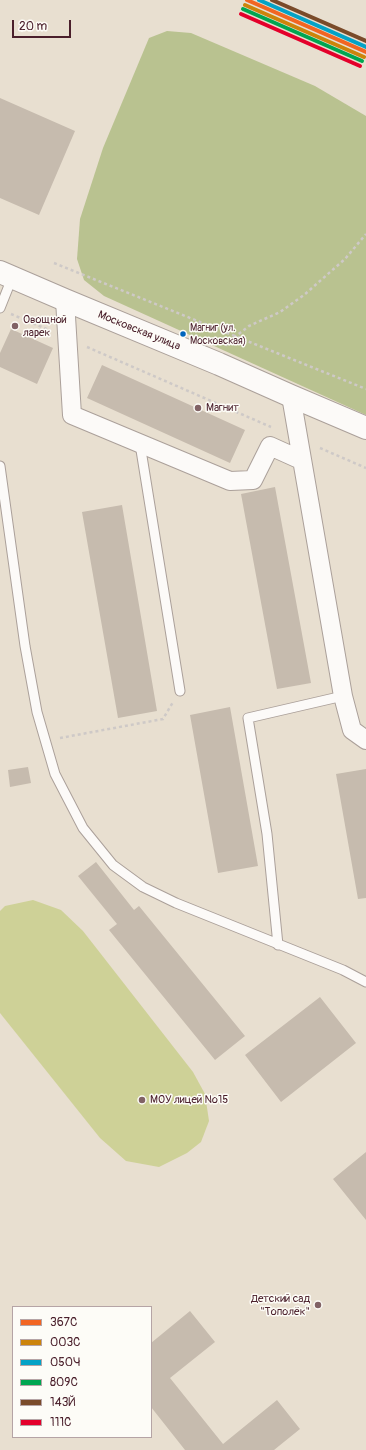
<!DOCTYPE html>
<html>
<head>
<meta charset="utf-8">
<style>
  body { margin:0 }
  #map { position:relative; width:366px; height:1450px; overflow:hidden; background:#e8dfd0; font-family:Pangolin,sans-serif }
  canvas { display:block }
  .legend { position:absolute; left:12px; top:1306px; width:140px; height:132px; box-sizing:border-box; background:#fdfcf7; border:1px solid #b5a4a5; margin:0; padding:5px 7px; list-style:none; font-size:12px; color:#4a1f2b }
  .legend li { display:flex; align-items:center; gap:8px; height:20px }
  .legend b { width:20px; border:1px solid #b5a4a5 }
  .scale { position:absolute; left:12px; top:20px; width:59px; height:18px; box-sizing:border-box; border:2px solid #4a1f2b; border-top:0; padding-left:5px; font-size:12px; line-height:14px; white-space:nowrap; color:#4a1f2b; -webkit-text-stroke:3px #fdfcf7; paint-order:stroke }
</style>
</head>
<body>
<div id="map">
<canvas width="366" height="1450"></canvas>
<ul class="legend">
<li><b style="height:5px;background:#f26522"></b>367С</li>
<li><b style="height:5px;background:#cc840b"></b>003С</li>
<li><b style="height:5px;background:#04a2c6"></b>050Ч</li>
<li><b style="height:5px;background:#00a651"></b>809С</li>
<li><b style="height:5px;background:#7a4b2a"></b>143Й</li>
<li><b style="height:5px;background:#e4002b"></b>111С</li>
</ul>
<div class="scale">20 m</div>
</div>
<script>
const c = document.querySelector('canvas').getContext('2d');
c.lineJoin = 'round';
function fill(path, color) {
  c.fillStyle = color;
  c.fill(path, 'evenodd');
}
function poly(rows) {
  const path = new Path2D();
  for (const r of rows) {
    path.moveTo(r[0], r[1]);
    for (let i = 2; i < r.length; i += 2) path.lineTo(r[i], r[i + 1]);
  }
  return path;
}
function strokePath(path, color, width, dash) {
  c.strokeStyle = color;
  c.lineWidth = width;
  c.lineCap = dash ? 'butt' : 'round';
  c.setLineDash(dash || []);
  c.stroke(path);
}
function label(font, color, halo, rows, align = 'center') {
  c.font = font + ' Pangolin,sans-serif';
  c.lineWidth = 3;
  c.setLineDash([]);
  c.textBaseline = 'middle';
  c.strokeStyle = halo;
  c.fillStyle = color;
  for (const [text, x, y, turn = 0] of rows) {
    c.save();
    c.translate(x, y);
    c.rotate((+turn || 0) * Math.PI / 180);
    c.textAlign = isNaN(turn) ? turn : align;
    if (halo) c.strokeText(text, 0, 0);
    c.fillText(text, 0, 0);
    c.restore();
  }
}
const green = poly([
  [33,900,61,910,83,931,193,1072,205,1094,209,1121,201,1142,187,1153,159,1167,126,1161,100,1138,0,1013,0,911,5,906]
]);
const forest = poly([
  [167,31,191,33,315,86,366,116,366,415,104,296,84,280,77,259,80,219,103,148,149,38]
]);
const building = poly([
  [0,98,75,131,39,215,0,198],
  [11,329,53,348,37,384,0,367,0,353],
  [102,365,245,430,230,463,87,398],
  [275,487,311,683,277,689,241,494],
  [122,505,157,711,118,718,82,512],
  [230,707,258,866,218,873,190,715],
  [28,767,31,783,10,787,8,770],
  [366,769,366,898,358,899,336,774],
  [96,862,134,910,139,906,245,1036,215,1060,109,930,117,924,78,876],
  [320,997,356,1043,281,1102,245,1055],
  [366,1152,366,1220,333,1179],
  [190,1311,215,1342,170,1378,223,1444,277,1400,300,1429,274,1450,185,1450,151,1407,151,1343]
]);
const path = poly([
  [54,263,366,389],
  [11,314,49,330],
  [226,346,227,343,249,326,280,312,304,295,345,259,366,234],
  [87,347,271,427],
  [320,448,366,468],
  [60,738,163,719,173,702]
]);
const service = poly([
  [0,308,12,278],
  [140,444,180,691],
  [0,466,25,646,37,712,55,774,83,828,113,865,143,887,176,903,343,970,366,982],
  [278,945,267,834,248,718,343,696]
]);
const minor = poly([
  [65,300,72,415,230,481,253,480,270,446,301,460],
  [291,396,343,696,352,730,366,740]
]);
const tertiary = poly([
  [0,272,65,300,219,364,291,396,366,428]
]);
const rail1 = poly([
  [247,0,366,52]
]);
const rail2 = poly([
  [245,5,364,57]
]);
const rail3 = poly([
  [259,0,366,47]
]);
const rail4 = poly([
  [243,9,362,61]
]);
const rail5 = poly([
  [272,0,366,41]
]);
const rail6 = poly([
  [241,14,360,66]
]);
const markers = [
  [15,326,4,"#816265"],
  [183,334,3.5,"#0065bd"],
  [198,408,4,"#816265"],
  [142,1100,4,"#816265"],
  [318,1305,4,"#816265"]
];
const busNames = [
  ["Магниг (ул.",190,328],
  ["Московская)",190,341]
];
const poiNames = [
  ["Овощной",23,320],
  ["ларек",23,333],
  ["Магнит",206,408],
  ["МОУ лицей №15",150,1100],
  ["Детский сад",310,1299,"right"],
  ["\"Тополёк\"",310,1312,"right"]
];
const streetNames = [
  ["Московская улица",139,331,22]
];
fill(green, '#ced197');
fill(forest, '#b9c290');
fill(building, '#c6bbae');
strokePath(service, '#aba09a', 11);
strokePath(minor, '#aba09a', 20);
strokePath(tertiary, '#aba09a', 24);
strokePath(path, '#cec9c7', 2.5, [3, 3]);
strokePath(service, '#fcfaf8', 9);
strokePath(minor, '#fcfaf8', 18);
strokePath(tertiary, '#fcfaf8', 22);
strokePath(rail1, '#f26522', 4);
strokePath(rail2, '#cc840b', 4);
strokePath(rail3, '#04a2c6', 4);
strokePath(rail4, '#00a651', 4);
strokePath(rail5, '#7a4b2a', 4);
strokePath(rail6, '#e4002b', 4);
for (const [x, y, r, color] of markers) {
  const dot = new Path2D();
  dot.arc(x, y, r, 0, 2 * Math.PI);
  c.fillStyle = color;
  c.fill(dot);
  strokePath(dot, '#fdfcf7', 1.5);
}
label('10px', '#4a1f2b', '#fdfcf7', busNames, 'left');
label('11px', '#4a1f2b', '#fdfcf7', poiNames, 'left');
label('11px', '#4a1f2b', '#fdfcf7', streetNames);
</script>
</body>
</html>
